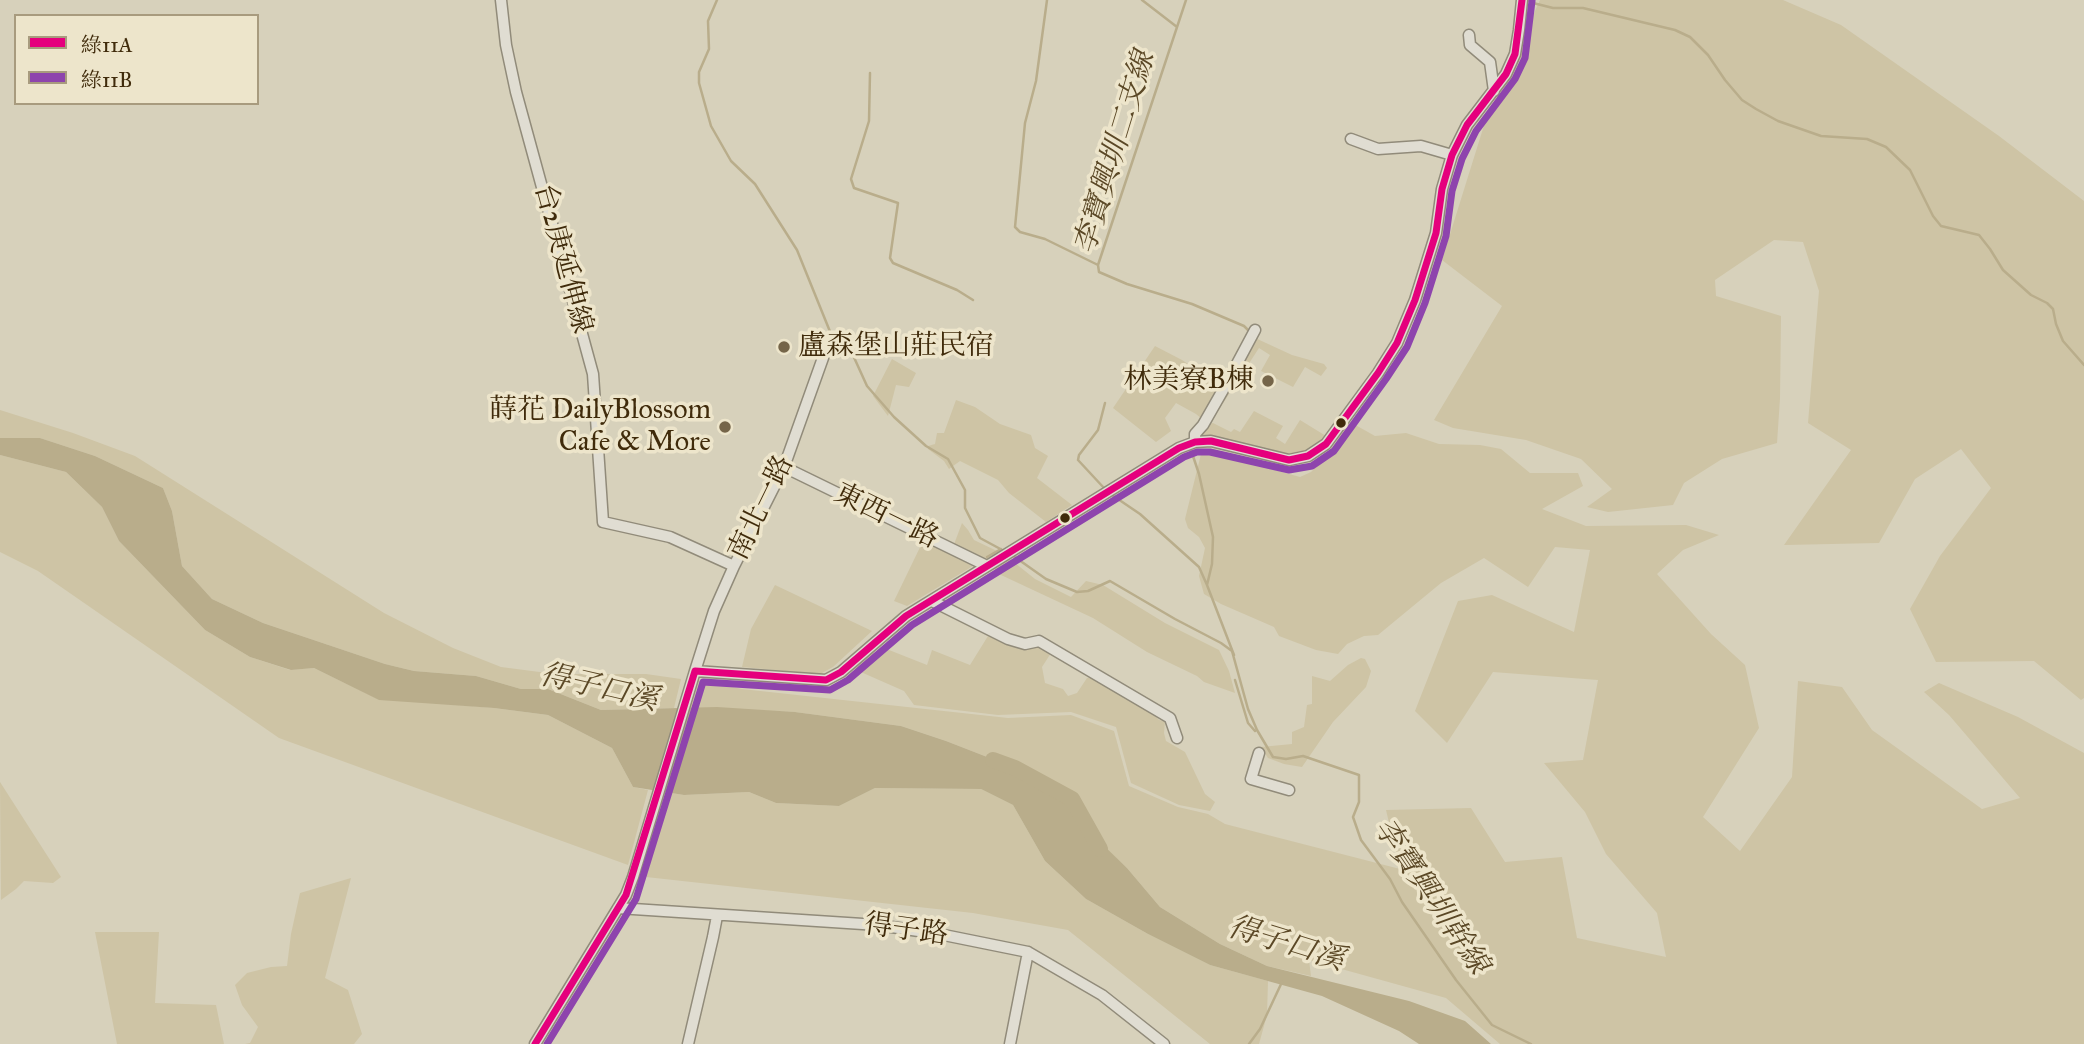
<!DOCTYPE html>
<html>
<head>
<meta charset="utf-8">
<style>
  body { margin:0 }
  #map { position:relative; width:2084px; height:1044px; overflow:hidden; background:#d7d1bb; font-family:"IM FELL Great Primer","Noto Serif TC",serif }
  canvas { display:block }
  .legend { position:absolute; left:14px; top:14px; width:245px; height:91px; box-sizing:border-box; background:#ede5cb; border:2px solid #a89b7e; margin:0; padding:9px 12px; list-style:none; font-size:21px; color:#402b0b }
  .legend li { display:flex; align-items:center; gap:14px; height:35px }
  .legend b { width:35px; border:2px solid #a89b7e }
</style>
</head>
<body>
<div id="map">
<canvas width="2084" height="1044"></canvas>
<ul class="legend">
<li><b style="height:9px;background:#e5007d"></b>綠11A</li>
<li><b style="height:9px;background:#8e44ad"></b>綠11B</li>
</ul>
</div>
<script>
const c = document.querySelector('canvas').getContext('2d');
c.lineJoin = 'round';
function fill(path, color) {
  c.fillStyle = color;
  c.fill(path, 'evenodd');
}
function poly(rows) {
  const path = new Path2D();
  for (const r of rows) {
    path.moveTo(r[0], r[1]);
    for (let i = 2; i < r.length; i += 2) path.lineTo(r[i], r[i + 1]);
  }
  return path;
}
function strokePath(path, color, width, dash) {
  c.strokeStyle = color;
  c.lineWidth = width;
  c.lineCap = dash ? 'butt' : 'round';
  c.setLineDash(dash || []);
  c.stroke(path);
}
function label(font, color, halo, rows, align = 'center') {
  c.font = font + ' "IM FELL Great Primer","Noto Serif TC",serif';
  c.lineWidth = 7;
  c.setLineDash([]);
  c.textBaseline = 'middle';
  c.strokeStyle = halo;
  c.fillStyle = color;
  for (const [text, x, y, turn = 0] of rows) {
    c.save();
    c.translate(x, y);
    c.rotate((+turn || 0) * Math.PI / 180);
    c.textAlign = isNaN(turn) ? turn : align;
    if (halo) c.strokeText(text, 0, 0);
    c.fillText(text, 0, 0);
    c.restore();
  }
}
const green = poly([
  [1540,0,1783,0,1841,25,1999,136,2084,201,2084,698,2081,700,2034,661,1936,662,1910,609,1940,556,1991,488,1961,449,1915,479,1879,543,1784,545,1851,450,1808,423,1819,291,1803,242,1774,240,1715,280,1716,296,1781,316,1780,398,1777,443,1722,459,1684,483,1673,505,1608,512,1587,507,1612,489,1581,459,1526,440,1453,428,1434,420,1502,306,1442,260,1486,119],
  [1253,337,1292,355,1324,364,1327,368,1321,376,1305,367,1293,387,1261,371,1270,355,1259,348,1218,411,1215,410],
  [1155,346,1182,360,1223,387,1203,420,1196,414,1176,403,1165,418,1171,431,1156,442,1113,408],
  [892,359,916,373,909,387,896,385,888,416,873,396],
  [956,400,975,407,1000,424,1031,435,1035,448,1048,456,1037,478,1072,505,1046,522,1009,493,998,480,960,461,949,469,944,461,928,449,928,446,935,444,937,433,944,433],
  [0,410,73,433,135,456,384,613,453,648,501,667,555,674,646,674,681,679,674,708,601,710,548,689,521,689,476,676,414,671,385,664,263,623,212,599,182,566,172,511,163,488,95,456,40,438,0,438],
  [1254,411,1283,426,1276,438,1285,444,1300,420,1326,436,1319,445,1305,454,1289,458,1201,438,1202,431,1206,425,1213,423,1231,432,1234,429,1240,432],
  [1350,422,1375,436,1406,433,1439,444,1480,445,1501,449,1530,473,1578,473,1583,486,1542,509,1586,526,1686,525,1719,535,1683,550,1657,574,1711,634,1745,665,1759,728,1703,817,1740,851,1792,777,1798,681,1842,687,1872,730,1982,809,2020,798,1949,715,1924,692,1939,683,2018,717,2084,753,2084,1044,1500,1044,1446,998,1309,960,1311,976,1267,966,1220,944,1160,907,1127,868,1018,769,946,741,901,726,795,712,689,708,698,680,742,689,1008,718,1071,715,1114,731,1129,786,1178,807,1208,814,1225,824,1400,869,1386,810,1471,808,1505,862,1562,857,1577,938,1666,957,1657,913,1606,854,1585,812,1544,763,1583,760,1598,680,1493,672,1447,743,1415,711,1458,601,1492,595,1574,632,1590,550,1555,547,1528,587,1484,558,1441,583,1378,635,1364,636,1347,644,1338,654,1316,650,1279,636,1274,627,1221,604,1204,594,1199,576,1205,548,1199,537,1188,528,1185,519,1202,450,1300,477,1311,472,1320,463],
  [0,455,66,472,102,507,119,541,205,630,250,657,290,670,314,668,376,698,494,708,548,715,612,748,633,787,648,790,628,865,279,738,38,571,0,552],
  [962,523,968,530,974,540,997,551,982,562,953,547],
  [924,539,950,552,973,566,907,606,894,601],
  [1010,559,1035,579,1071,597,1086,581,1103,585,1165,623,1219,650,1229,671,1235,693,1204,682,1197,676,1147,652,1093,618,1001,575,993,568,1004,560],
  [775,585,872,631,833,667,820,674,742,667,751,629],
  [988,636,1015,646,1039,644,1051,653,1042,667,1045,683,1063,689,1068,696,1077,693,1087,678,1093,677,1152,712,1159,720,1165,721,1164,733,1166,741,1185,752,1205,794,1215,802,1210,811,1179,805,1131,783,1116,727,1071,712,998,715,914,705,904,691,854,669,868,652,877,654,884,648,927,665,932,650,970,665],
  [1361,658,1365,659,1371,671,1366,687,1333,722,1302,767,1284,764,1268,758,1261,747,1292,744,1292,732,1304,727,1307,705,1312,704,1312,676,1330,681,1348,665],
  [0,782,61,877,53,883,24,881,16,889,1,900],
  [875,788,981,789,1013,805,1045,861,1086,899,1148,934,1210,965,1268,981,1267,1015,1259,1044,1210,1044,1068,930,973,913,637,876,664,792,684,795,749,792,776,803,839,806],
  [351,878,325,978,348,990,362,1034,354,1044,245,1044,250,1043,258,1027,242,1005,235,985,247,973,271,967,287,966,291,934,300,893],
  [95,932,159,932,155,1003,216,1005,224,1044,117,1044]
]);
const water = poly([
  [0,438,40,438,95,456,163,488,172,511,182,566,212,599,263,623,385,664,414,671,476,676,521,689,548,689,601,710,717,707,795,712,901,726,946,741,1018,769,1061,797,1099,841,1127,868,1160,907,1220,944,1267,966,1409,1001,1465,1021,1491,1044,1419,1044,1399,1031,1322,996,1210,965,1148,934,1086,899,1045,861,1013,805,981,789,875,788,839,806,776,803,749,792,684,795,633,787,612,748,548,715,494,708,379,700,314,668,291,670,250,657,205,630,119,541,102,507,66,472,0,455]
]);
const stream = poly([
  [717,0,708,21,709,49,699,72,699,83,711,126,731,161,755,184,797,250,831,334,840,346,852,353,867,386,894,417,926,446,948,459,965,490,965,508,980,538,1006,552],
  [1047,0,1036,81,1025,123,1015,227,1020,232,1045,239,1098,265],
  [1142,0,1177,27],
  [1186,0,1098,265,1099,272,1127,284,1192,304,1244,326,1249,331],
  [1527,0,1533,3,1553,8,1583,8,1675,30,1690,37,1708,55,1725,80,1742,100,1756,109,1778,121,1821,136,1867,139,1886,147,1910,170,1933,216,1941,226,1979,235,1990,249,2003,270,2031,295,2047,303,2053,309,2056,324,2063,341,2084,365],
  [870,73,869,121,851,179,854,188,898,203,890,258,893,263,957,290,973,300],
  [1190,447,1199,474,1213,537,1212,564,1207,585,1234,655],
  [1104,488,1078,460,1079,455,1098,430,1105,403],
  [1112,495,1140,514,1199,567,1207,585],
  [1012,555,1046,579,1077,592,1088,591,1110,581,1175,619,1221,643,1232,651,1248,709,1257,730,1273,757,1286,759,1303,756,1359,775,1359,802,1353,817,1361,840,1390,879,1402,902,1456,980,1492,1025,1531,1044],
  [987,557,1001,549],
  [1235,680,1248,723,1255,731],
  [1249,1044,1260,1029,1282,982]
]);
const river = poly([
  [993,760,1015,768,1072,799,1100,849]
]);
const minor = poly([
  [501,0,506,45,516,92,593,374,603,522,670,537,734,566],
  [1469,35,1470,45,1490,62,1494,91],
  [1351,139,1378,149,1421,146,1452,155],
  [1195,442,1195,434,1203,425,1223,390,1255,330],
  [784,467,987,566],
  [932,601,1008,639,1025,644,1039,641,1170,718,1177,738],
  [695,671,714,611,734,566,784,467,824,355,826,343],
  [1259,753,1251,779,1289,790],
  [618,908,878,925,939,934,1028,952,1102,995,1164,1044],
  [535,1044,626,895,633,877,695,671,826,680,841,672,906,616,1179,448,1195,442,1211,441,1289,460,1308,456,1326,444,1378,373,1397,343,1415,300,1436,233,1442,189,1452,155,1467,125,1506,74,1515,54,1519,30,1522,0],
  [688,1044,713,937,717,916],
  [1010,1044,1028,952]
]);
const bus1 = poly([
  [535,1044,626,895,695,671,826,680,841,672,906,616,1179,448,1195,442,1211,441,1289,460,1308,456,1326,444,1378,373,1397,343,1415,300,1436,233,1442,189,1452,155,1467,125,1506,74,1515,54,1522,0]
]);
const bus2 = poly([
  [547,1044,636,899,703,682,830,690,848,680,912,625,1184,457,1197,452,1210,452,1289,470,1312,466,1334,451,1386,379,1407,347,1425,303,1446,236,1452,191,1462,159,1476,131,1515,79,1525,58,1532,1]
]);
const markers = [
  [784,347,7,"#756549"],
  [1268,381,7,"#756549"],
  [1341,423,6,"#402b0b"],
  [725,427,7,"#756549"],
  [1065,518,6,"#402b0b"]
];
const streetNames = [
  ["台2庚延伸線",562,259,75],
  ["南北一路",762,508,-64],
  ["東西一路",886,517,26],
  ["得子路",906,931,8]
];
const poiNames = [
  ["盧森堡山莊民宿",798,347,"left"],
  ["林美寮B棟",1254,381],
  ["蒔花 DailyBlossom",711,411],
  ["Cafe & More",711,443]
];
const waterNames = [
  ["李寶興圳二支線",1116,153,-73],
  ["得子口溪",599,689,13],
  ["李寶興圳幹線",1430,897,56],
  ["得子口溪",1286,945,17]
];
fill(green, '#cec4a5');
fill(water, '#b9ad8b');
strokePath(stream, '#b9ad8b', 2.5);
strokePath(river, '#b9ad8b', 16);
strokePath(minor, '#918b7a', 13);
strokePath(minor, '#e0ddd2', 10);
strokePath(bus1, '#e5007d', 7);
strokePath(bus2, '#8e44ad', 7);
for (const [x, y, r, color] of markers) {
  const dot = new Path2D();
  dot.arc(x, y, r, 0, 2 * Math.PI);
  c.fillStyle = color;
  c.fill(dot);
  strokePath(dot, '#ede5cb', 2.5);
}
label('28px', '#402b0b', '#ede5cb', streetNames);
label('28px', '#402b0b', '#ede5cb', poiNames, 'right');
label('italic 30px', '#5b4826', '#ede5cb', waterNames);
</script>
</body>
</html>
